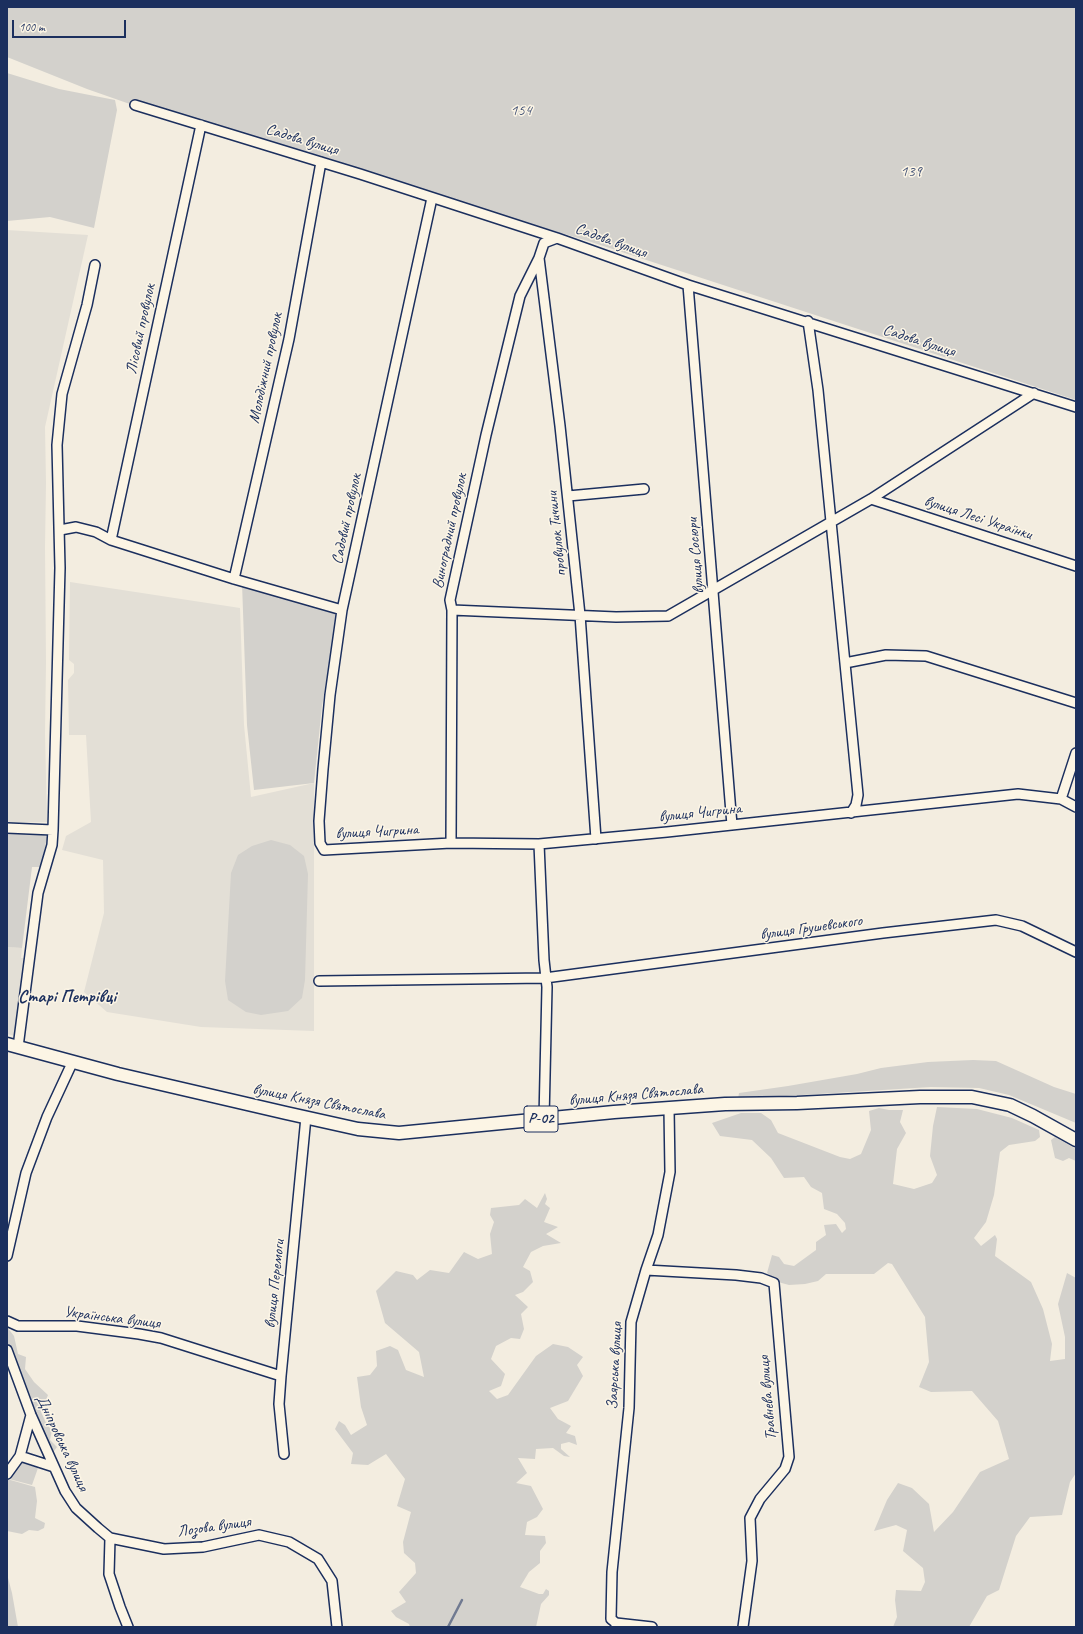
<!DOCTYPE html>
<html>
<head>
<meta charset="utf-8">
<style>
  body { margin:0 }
  #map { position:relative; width:1083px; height:1634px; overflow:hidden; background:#f3ede0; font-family:Caveat,sans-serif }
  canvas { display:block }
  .frame { position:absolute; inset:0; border:8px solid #1b2f5e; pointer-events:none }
  .scale { position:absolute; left:12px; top:20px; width:114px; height:18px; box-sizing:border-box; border:2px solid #1b2f5e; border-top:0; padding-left:5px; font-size:12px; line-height:14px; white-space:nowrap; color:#1b2f5e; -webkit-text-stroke:3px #fcf5e5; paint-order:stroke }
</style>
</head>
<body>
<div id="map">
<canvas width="1083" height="1634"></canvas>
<div class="frame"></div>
<div class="scale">100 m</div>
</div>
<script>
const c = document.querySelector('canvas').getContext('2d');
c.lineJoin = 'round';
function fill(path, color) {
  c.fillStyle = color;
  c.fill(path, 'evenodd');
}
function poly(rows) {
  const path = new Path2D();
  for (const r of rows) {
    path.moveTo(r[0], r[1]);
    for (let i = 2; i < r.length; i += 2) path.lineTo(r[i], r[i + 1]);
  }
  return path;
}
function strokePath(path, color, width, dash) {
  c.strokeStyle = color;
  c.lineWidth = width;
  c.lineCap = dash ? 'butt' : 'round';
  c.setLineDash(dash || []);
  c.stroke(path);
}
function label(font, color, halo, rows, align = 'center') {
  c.font = font + ' Caveat,sans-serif';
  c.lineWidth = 3;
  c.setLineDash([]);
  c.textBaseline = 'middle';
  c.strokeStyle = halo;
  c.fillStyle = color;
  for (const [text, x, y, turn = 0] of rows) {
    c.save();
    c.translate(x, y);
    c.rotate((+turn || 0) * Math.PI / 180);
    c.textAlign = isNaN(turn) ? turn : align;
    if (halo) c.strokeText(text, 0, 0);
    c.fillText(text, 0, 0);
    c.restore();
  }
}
const built = poly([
  [7,230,88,235,45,427,46,483,45,547,46,663,45,734,47,822,7,823],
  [70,582,240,608,244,725,251,797,314,783,314,1031,201,1027,107,1012,84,992,104,913,103,860,62,850,66,836,91,822,86,735,69,735,68,680,74,673,74,664,69,660],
  [7,947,22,948,21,958,27,958,15,1036,7,1034]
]);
const green = poly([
  [7,7,1076,7,1076,400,588,241,127,103,87,89,7,57],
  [7,73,59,89,115,100,117,110,94,228,50,217,7,221],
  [242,583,337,614,322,706,314,783,254,790,247,725],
  [7,833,42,834,47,837,41,867,32,867,22,948,7,947],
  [271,840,290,845,304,856,308,874,305,980,302,998,288,1011,261,1015,246,1012,228,1000,225,981,231,873,238,855,252,846],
  [973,1060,996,1061,1054,1087,1076,1094,1076,1123,1009,1095,979,1088,931,1087,738,1099,739,1093,788,1086,857,1074,881,1068,928,1062],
  [937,1107,977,1109,1012,1118,1039,1130,1040,1137,1035,1141,1009,1145,1000,1152,994,1195,986,1222,974,1238,981,1246,995,1235,997,1239,995,1256,1031,1282,1043,1309,1052,1344,1050,1361,1065,1359,1065,1337,1058,1304,1067,1273,1076,1278,1076,1473,1070,1482,1062,1515,1030,1517,1016,1536,999,1590,987,1596,969,1627,893,1627,897,1617,895,1600,896,1590,921,1591,925,1582,923,1568,903,1551,907,1530,896,1525,874,1531,887,1500,898,1483,912,1488,929,1504,934,1532,953,1512,980,1472,1009,1459,998,1421,972,1391,931,1392,919,1387,929,1362,925,1317,892,1264,888,1263,874,1274,826,1274,818,1281,805,1284,789,1285,778,1282,767,1273,772,1255,779,1257,784,1264,794,1266,816,1250,816,1242,826,1235,824,1225,836,1224,842,1233,846,1229,845,1223,837,1214,824,1209,822,1193,811,1187,804,1177,784,1178,771,1158,752,1140,720,1136,712,1123,741,1113,761,1113,771,1120,778,1133,840,1157,850,1159,861,1154,871,1130,869,1111,879,1108,889,1110,903,1110,900,1122,906,1133,897,1149,893,1184,914,1189,932,1183,937,1175,930,1156,933,1126],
  [1055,1137,1076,1149,1076,1161,1069,1158,1063,1161,1055,1158,1051,1140],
  [545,1193,547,1199,545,1204,550,1208,544,1222,558,1227,546,1234,561,1243,543,1246,531,1252,523,1267,530,1271,533,1282,523,1292,515,1295,528,1307,521,1314,524,1329,520,1339,511,1338,496,1346,491,1359,505,1374,501,1386,489,1391,497,1399,508,1395,536,1356,553,1344,568,1347,583,1357,577,1365,583,1376,568,1401,550,1408,558,1419,571,1426,566,1433,575,1436,577,1445,569,1442,561,1444,561,1449,570,1457,564,1456,553,1448,536,1449,535,1459,518,1458,527,1473,516,1483,531,1486,543,1509,537,1517,527,1522,525,1535,545,1536,546,1543,540,1551,540,1563,529,1572,520,1587,539,1594,543,1594,546,1589,549,1591,549,1595,541,1604,536,1627,410,1627,409,1624,396,1617,391,1611,406,1602,399,1592,416,1573,415,1563,404,1553,403,1542,411,1512,397,1506,405,1479,386,1454,368,1465,351,1464,353,1453,335,1429,339,1421,345,1425,351,1435,367,1425,361,1407,357,1377,370,1375,377,1366,376,1351,390,1346,398,1350,406,1370,424,1377,419,1352,385,1323,376,1291,396,1271,413,1275,417,1280,430,1270,449,1273,464,1252,478,1259,492,1254,490,1234,494,1222,490,1215,491,1208,519,1205,525,1199,537,1208],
  [7,1327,14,1336,18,1354,26,1357,25,1369,34,1382,48,1395,41,1412,47,1425,52,1430,50,1440,57,1447,54,1451,50,1450,14,1364,7,1341],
  [20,1462,38,1468,32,1485,9,1479],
  [7,1479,35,1487,37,1501,35,1518,45,1523,44,1528,38,1531,29,1530,22,1534,7,1531],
  [7,1574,12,1593,18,1627,7,1627]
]);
const stream = poly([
  [448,1627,462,1600]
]);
const minor = poly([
  [135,105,360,174,557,238,688,285,1076,407],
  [432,198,342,610,330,695,323,769,319,821,320,843,324,850,451,843,539,844,667,832,1018,794,1061,799,1076,807],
  [557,238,544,243,539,258,560,426,580,615,596,839],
  [688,285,732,825],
  [808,321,818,390,858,795,856,805,851,813],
  [568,496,644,489],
  [871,499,1076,566],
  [60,530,76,527,96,532,111,540,234,579,342,610],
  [111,540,201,125],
  [234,579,289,339,321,162],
  [452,610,616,617,668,616,871,499,1034,393],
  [845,663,886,655,926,656,1076,703],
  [1061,799,1076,753],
  [7,828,53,830],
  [451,843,452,610,450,600,486,435,520,296,539,258],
  [539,844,544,960,547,987,544,1119],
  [319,981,545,978,883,933,996,920,1022,926,1076,952],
  [18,1047,38,893,52,845,53,830,60,568,57,445,62,394,87,305,95,265],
  [7,1256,26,1173,47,1117,73,1061],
  [646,1270,736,1275,761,1278,774,1283,789,1457,785,1469,760,1499,750,1518,752,1561,743,1627],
  [7,1321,18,1326,77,1326,139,1334,161,1338,281,1376],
  [7,1350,31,1415,65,1491,76,1508,98,1528,110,1538,164,1549,203,1547,259,1535,289,1542,318,1559,332,1581,337,1627],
  [284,1454,279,1404,281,1376,306,1117],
  [20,1456,54,1467],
  [7,1474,20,1456,31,1415],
  [110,1538,109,1574,120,1607,128,1627],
  [616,1623,652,1627],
  [616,1627,616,1623,611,1619,612,1572,629,1408,631,1322,646,1270,658,1235,670,1172,669,1109]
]);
const major = poly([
  [7,1044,118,1074,286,1113,358,1129,399,1133,614,1112,725,1104,797,1103,920,1097,972,1097,1010,1105,1033,1116,1076,1140]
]);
const shields = [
  [541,1119,34]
];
const shieldNames = [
  ["Р-02",541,1119]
];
const parkNames = [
  ["154",521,111],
  ["139",911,172]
];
const streetNames = [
  ["Садова вулиця",302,140,17],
  ["Садова вулиця",611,241,20],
  ["Лісовий провулок",141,329,-78],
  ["Садова вулиця",919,341,18],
  ["Молодіжний провулок",266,368,-78],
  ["вулиця Лесі Українки",978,518,18],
  ["Садовий провулок",347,519,-78],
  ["Виноградний провулок",450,531,-78],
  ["провулок Тичини",557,534,-96],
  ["вулиця Сосюри",696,556,-95],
  ["вулиця Чигрина",700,813,-6],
  ["вулиця Чигрина",377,832,-3],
  ["вулиця Грушевського",811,928,-8],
  ["вулиця Князя Святослава",636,1095,-5],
  ["вулиця Князя Святослава",319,1102,11],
  ["вулиця Перемоги",275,1284,-84],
  ["Українська вулиця",112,1318,7],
  ["Заярська вулиця",615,1366,-87],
  ["Травнева вулиця",768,1398,-95],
  ["Дніпровська вулиця",62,1443,65],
  ["Лозова вулиця",214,1527,-8]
];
const quarterNames = [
  ["Старі Петрівці",67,997]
];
fill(built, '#e3dfd6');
fill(green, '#d3d1cc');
strokePath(stream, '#707a91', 2.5);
strokePath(minor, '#1b2f5e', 12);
strokePath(major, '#1b2f5e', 15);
strokePath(minor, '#fcf5e5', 9);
strokePath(major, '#fcf5e5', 12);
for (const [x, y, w] of shields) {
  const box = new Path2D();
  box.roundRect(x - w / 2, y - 13, w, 26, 3);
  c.fillStyle = '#fcf5e5';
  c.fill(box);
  strokePath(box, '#1b2f5e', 1);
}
label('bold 15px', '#1b2f5e', null, shieldNames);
label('16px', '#49587a', '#fcf5e5', parkNames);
label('16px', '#1b2f5e', '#fcf5e5', streetNames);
label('bold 18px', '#1b2f5e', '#fcf5e5', quarterNames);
</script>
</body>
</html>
